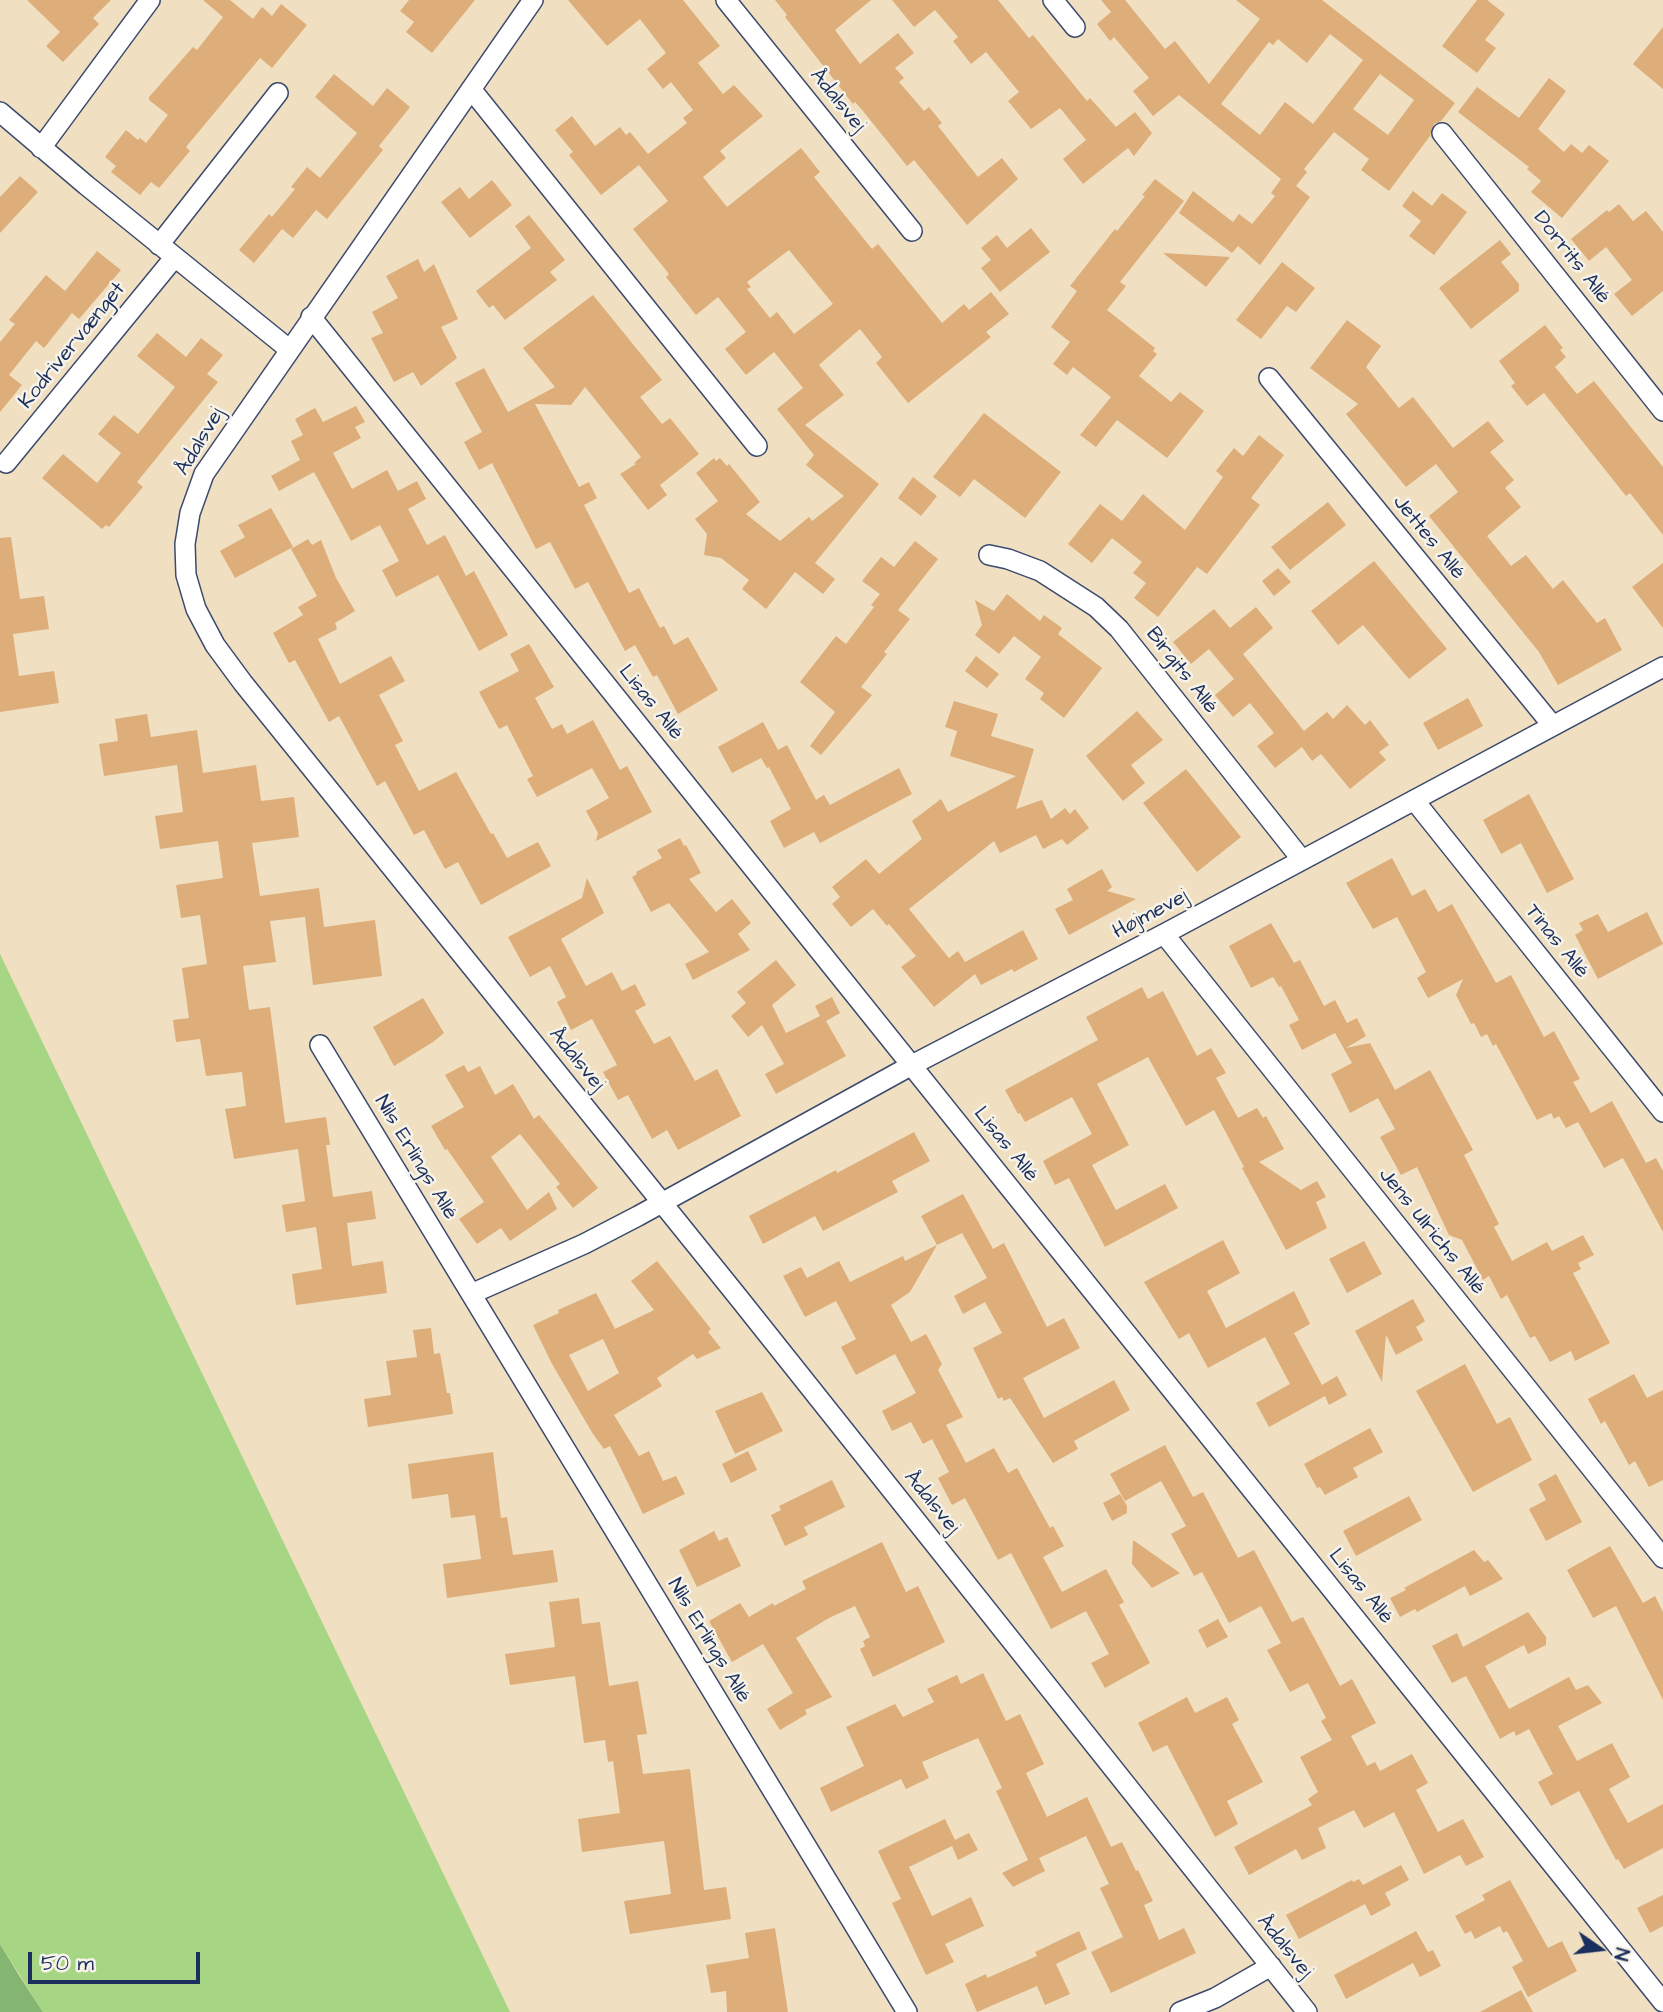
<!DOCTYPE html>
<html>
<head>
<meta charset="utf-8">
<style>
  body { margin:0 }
  #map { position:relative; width:1663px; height:2012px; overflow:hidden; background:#f0e0c1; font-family:"Architects Daughter",sans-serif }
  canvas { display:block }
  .north { position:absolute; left:1565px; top:1914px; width:70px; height:70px; -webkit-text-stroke:5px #f7f3e8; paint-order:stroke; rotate:104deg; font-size:19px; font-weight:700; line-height:28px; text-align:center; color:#1b2f5e }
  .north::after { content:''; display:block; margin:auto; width:24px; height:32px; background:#1b2f5e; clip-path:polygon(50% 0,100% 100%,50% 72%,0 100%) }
  .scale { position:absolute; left:28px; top:1952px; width:172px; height:32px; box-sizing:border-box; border:4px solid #1b2f5e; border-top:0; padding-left:9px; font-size:21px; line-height:24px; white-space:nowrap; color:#1b2f5e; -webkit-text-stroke:5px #f7f3e8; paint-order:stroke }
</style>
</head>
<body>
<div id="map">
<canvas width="1663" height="2012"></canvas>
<div class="north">N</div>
<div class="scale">50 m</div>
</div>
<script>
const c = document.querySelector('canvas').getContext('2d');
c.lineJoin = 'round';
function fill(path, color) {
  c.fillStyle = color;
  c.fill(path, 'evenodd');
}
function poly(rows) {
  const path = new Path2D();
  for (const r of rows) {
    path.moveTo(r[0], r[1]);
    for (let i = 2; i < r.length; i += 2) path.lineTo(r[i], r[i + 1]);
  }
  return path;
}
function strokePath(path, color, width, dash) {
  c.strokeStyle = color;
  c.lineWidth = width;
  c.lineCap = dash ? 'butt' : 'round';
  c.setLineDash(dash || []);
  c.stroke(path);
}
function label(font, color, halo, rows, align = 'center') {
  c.font = font + ' "Architects Daughter",sans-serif';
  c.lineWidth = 5;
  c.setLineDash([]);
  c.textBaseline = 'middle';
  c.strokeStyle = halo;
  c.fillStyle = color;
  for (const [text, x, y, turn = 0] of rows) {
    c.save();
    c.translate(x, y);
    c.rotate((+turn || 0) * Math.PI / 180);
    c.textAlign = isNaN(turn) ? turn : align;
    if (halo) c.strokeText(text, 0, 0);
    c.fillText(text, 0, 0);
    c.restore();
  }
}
const green = poly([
  [0,954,510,2012,43,2012,0,1944]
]);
const forest = poly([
  [0,1944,20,1977,43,2012,0,2012]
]);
const building = poly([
  [27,0,111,0,93,18,99,24,63,62,46,46,60,32],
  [203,0,230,0,253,19,262,7,272,16,281,4,307,25,272,68,260,58,186,147,190,151,159,188,151,182,140,195,111,172,116,166,105,157,126,130,138,140,140,138,146,143,168,115,149,100,149,97,193,47,197,50,223,17],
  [409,0,475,0,432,53,406,32,414,22,400,11],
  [568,0,683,0,720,46,698,63,723,94,734,85,763,116,720,151,726,158,703,177,727,207,801,148,820,172,814,177,872,249,878,244,942,323,964,304,969,310,991,292,1009,314,986,332,991,337,908,403,876,363,882,357,860,329,819,365,844,395,805,425,879,484,815,563,835,579,823,594,795,572,766,609,742,589,749,580,721,558,704,555,707,534,695,519,718,501,696,473,714,458,716,461,720,458,727,466,729,464,760,502,746,514,780,541,809,517,812,521,844,496,806,465,814,455,777,409,803,388,774,352,746,375,725,349,746,332,718,297,696,315,666,277,669,274,633,229,668,201,639,165,601,195,569,155,573,152,555,130,572,116,595,146,620,127,626,135,630,132,648,154,687,123,683,118,693,110,671,82,663,89,647,69,666,53,640,19,607,46],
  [789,250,833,304,794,334,777,312,770,318,747,289,751,287,747,282],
  [775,0,871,0,835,30,860,64,898,33,914,53,895,68,904,78,899,82,924,111,929,107,942,123,938,126,978,177,1002,158,1018,179,967,225,914,160,907,166,863,111,855,102,853,104,785,17,787,15],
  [892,0,998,0,1029,38,1033,35,1087,101,1090,98,1116,127,1135,112,1152,133,1134,156,1128,148,1083,184,1063,159,1086,140,1060,108,1031,129,1008,101,1019,92,986,52,971,64,953,41,958,37,935,10,914,27],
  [1101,0,1125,0,1165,49,1175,41,1209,84,1260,19,1236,0,1322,0,1455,103,1441,121,1434,124,1430,136,1389,191,1361,170,1369,159,1334,132,1304,169,1307,172,1296,186,1310,197,1260,265,1238,246,1232,253,1179,213,1193,191,1233,222,1239,214,1252,224,1275,196,1271,193,1281,179,1179,95,1153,116,1133,91,1149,78,1114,37,1110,41,1097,24,1111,12],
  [1330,34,1363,60,1313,124,1285,102,1260,135,1221,104,1269,42,1273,45,1278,39,1307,63],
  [1380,74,1414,100,1388,135,1353,109],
  [1477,0,1487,0,1505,14,1485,40,1496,48,1477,73,1442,46],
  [1663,27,1663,89,1633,64],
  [334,74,373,106,387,88,410,107,379,146,383,150,327,219,316,210,293,238,282,229,254,263,239,250,269,214,272,217,295,189,291,187,307,167,320,178,357,133,315,97],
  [1549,78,1566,91,1538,129,1564,152,1571,144,1582,153,1589,145,1609,161,1562,218,1531,192,1541,181,1527,169,1529,167,1458,112,1477,87,1519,118],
  [20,176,38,192,0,233,0,197],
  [1155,179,1184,201,1120,282,1126,286,1107,310,1155,348,1153,351,1157,354,1139,376,1171,402,1180,392,1204,411,1167,458,1117,420,1096,447,1080,435,1111,397,1073,367,1067,375,1053,364,1070,342,1051,327,1077,291,1070,286,1115,229,1117,231,1145,196,1142,195],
  [492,180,512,205,470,238,441,202,460,187,469,199],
  [1413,191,1432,206,1442,193,1467,212,1434,255,1409,236,1421,221,1402,206],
  [1619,204,1633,221,1646,211,1663,232,1663,291,1632,316,1614,294,1632,280,1606,247,1589,261,1571,239,1607,210,1609,212],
  [529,215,565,260,550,272,557,280,505,320,493,305,489,308,476,291,531,248,515,226],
  [1031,228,1050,252,1000,292,981,268,991,260,981,248,997,235,1007,248],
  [1500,240,1511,254,1501,262,1519,284,1519,291,1471,329,1439,288],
  [97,251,121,270,79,319,72,313,44,348,36,341,9,375,22,385,0,412,0,342,15,324,9,320,46,275,65,291],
  [1163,253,1230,257,1206,287],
  [418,259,424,272,434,264,458,319,441,327,457,358,421,386,413,372,394,382,371,338,383,333,372,312,398,298,386,276],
  [1282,262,1315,288,1296,312,1287,306,1261,339,1236,320],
  [593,295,662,380,640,397,662,424,670,418,699,454,660,485,667,495,648,510,620,474,636,464,634,463,641,457,585,387,571,405,535,404,579,487,589,482,597,498,584,505,629,593,639,588,660,628,664,626,674,645,688,637,718,690,678,714,657,675,653,677,635,645,625,651,588,582,575,589,550,542,536,549,492,463,479,470,464,442,482,432,455,383,484,368,508,412,555,387,523,348],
  [1347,320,1381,346,1366,367,1399,408,1413,397,1453,448,1488,421,1504,441,1490,452,1514,480,1505,488,1521,507,1487,536,1511,566,1526,555,1553,589,1563,580,1597,623,1605,618,1622,650,1558,685,1539,652,1429,516,1458,492,1436,464,1406,487,1346,414,1358,404,1310,368],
  [1545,325,1563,348,1560,350,1566,357,1555,367,1577,394,1594,381,1663,467,1663,535,1630,493,1626,496,1544,393,1527,406,1511,386,1515,383,1499,361],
  [157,333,186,357,201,338,223,355,207,374,218,382,137,482,143,487,109,527,106,525,102,529,42,478,63,454,97,483,121,453,98,434,114,415,138,434,175,387,137,356],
  [356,406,365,422,355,427,361,438,333,453,352,489,387,470,398,491,417,481,426,499,408,509,427,545,445,535,466,576,474,571,508,635,479,651,438,575,396,597,382,570,399,561,380,525,351,541,314,472,279,491,271,476,300,460,291,441,303,435,295,419,315,408,323,422],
  [984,413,1061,472,1025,518,974,479,960,497,933,477],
  [1259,435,1284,455,1251,498,1260,505,1207,574,1197,567,1158,617,1134,598,1146,583,1133,573,1142,562,1112,538,1092,563,1068,544,1100,504,1122,521,1143,494,1185,530,1223,477,1216,471,1234,448,1243,456],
  [913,477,937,496,921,516,898,498],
  [1328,502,1346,525,1290,570,1271,547],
  [271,508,293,547,235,578,220,551,245,537,238,525],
  [11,537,20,599,44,596,49,629,13,634,19,676,54,671,59,703,0,712,0,538],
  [308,539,312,545,321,540,336,578,355,611,335,623,337,629,318,639,340,684,391,656,405,681,379,695,403,741,395,745,419,791,456,772,491,834,493,833,507,858,538,842,551,866,481,905,458,862,445,869,424,830,414,835,385,781,377,786,339,716,329,722,295,660,289,663,273,633,303,615,298,607,317,596,291,549],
  [915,541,938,559,898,610,910,619,884,652,887,654,861,687,872,695,821,755,810,746,835,712,800,682,836,636,846,644,874,607,871,605,880,594,862,581,881,557,894,567],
  [1374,561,1447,649,1409,679,1363,625,1338,645,1311,611],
  [1663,563,1663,628,1632,587],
  [1278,568,1291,582,1274,596,1262,581],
  [1007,594,1040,621,1044,615,1062,628,1058,634,1102,668,1064,718,1040,699,1044,693,1025,679,1041,657,1014,636,999,654,975,635,982,625,975,600,994,611],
  [1256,607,1273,628,1243,654,1304,731,1327,712,1333,719,1347,705,1365,725,1370,720,1389,745,1379,752,1386,760,1350,789,1321,754,1312,761,1302,747,1275,768,1257,746,1274,733,1250,703,1233,717,1215,695,1234,679,1209,649,1191,664,1173,642,1214,609,1230,628],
  [529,644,554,687,535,698,552,729,562,724,567,734,593,720,620,770,627,766,652,812,596,841,598,833,586,811,609,798,592,768,537,797,527,779,533,776,507,725,499,729,479,692,519,671,510,654],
  [976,656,999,674,987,688,965,671],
  [1468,698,1483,726,1438,750,1423,723],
  [954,701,998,714,991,736,1034,749,1016,809,1042,800,1051,819,1065,808,1070,814,1075,809,1089,828,1067,845,1062,839,1043,849,1036,835,1000,853,994,841,909,909,949,958,958,951,965,962,1023,930,1038,959,1014,972,1012,969,981,985,975,974,934,1007,901,967,916,956,889,924,887,926,873,909,851,927,832,904,840,897,832,887,866,859,879,874,922,839,912,821,941,799,948,812,1016,776,950,756,957,731,945,727],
  [1137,711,1163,740,1131,765,1145,783,1123,801,1086,756],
  [147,714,151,737,197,730,203,773,256,765,261,801,294,797,299,837,252,843,260,896,319,888,324,927,375,920,382,976,313,985,305,917,270,921,276,962,243,966,249,1010,270,1007,285,1123,326,1117,330,1145,326,1145,333,1197,372,1191,376,1219,347,1223,352,1266,383,1261,387,1293,296,1305,292,1274,322,1269,316,1227,286,1232,282,1205,305,1201,298,1149,234,1159,225,1109,246,1106,242,1072,206,1076,200,1039,176,1042,173,1020,189,1018,182,968,207,964,200,915,181,918,176,885,223,878,218,841,160,849,155,816,183,812,177,765,104,776,99,744,118,741,115,719],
  [763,722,778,750,787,745,816,800,824,795,830,805,899,768,912,794,820,843,814,832,784,848,770,821,791,809,769,767,767,768,761,758,732,773,718,747],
  [1186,769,1241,837,1197,872,1143,803],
  [1529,794,1574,879,1547,893,1521,843,1501,854,1483,820],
  [680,838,684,846,686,845,701,873,689,879,716,912,732,899,751,923,738,934,750,950,693,980,685,964,709,952,669,903,651,912,632,877,637,874,636,872,662,858,657,850],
  [1392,858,1412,896,1425,889,1438,912,1452,904,1496,983,1511,975,1544,1037,1554,1031,1580,1079,1573,1082,1591,1113,1612,1101,1646,1163,1656,1158,1663,1171,1663,1232,1623,1158,1604,1168,1578,1122,1566,1128,1559,1116,1554,1119,1551,1113,1537,1120,1496,1044,1493,1046,1487,1034,1481,1037,1474,1023,1471,1024,1456,995,1463,979,1428,998,1417,978,1426,972,1397,917,1373,929,1346,883],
  [1102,869,1112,887,1107,891,1136,899,1069,935,1055,909,1073,900,1067,889],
  [587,878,604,913,561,939,586,986,612,972,622,991,635,984,646,1005,635,1011,654,1044,670,1036,695,1081,717,1069,741,1116,678,1150,667,1130,652,1139,628,1095,618,1100,603,1072,617,1065,592,1019,571,1030,557,1002,566,997,550,966,530,977,508,937,582,898],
  [1647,912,1663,944,1598,979,1575,935,1583,930,1579,923,1598,914,1608,932],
  [1271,923,1294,963,1300,960,1324,1006,1335,1000,1347,1023,1357,1018,1366,1036,1346,1048,1370,1043,1395,1090,1430,1070,1473,1150,1464,1155,1499,1224,1494,1227,1512,1261,1547,1242,1552,1251,1583,1235,1594,1255,1578,1263,1581,1269,1573,1273,1610,1343,1575,1361,1571,1351,1550,1362,1535,1336,1530,1338,1507,1295,1501,1299,1489,1276,1483,1280,1462,1240,1449,1235,1417,1167,1401,1175,1380,1137,1395,1129,1378,1098,1350,1113,1331,1074,1352,1063,1335,1033,1302,1050,1289,1025,1299,1020,1281,986,1279,987,1273,977,1251,988,1229,946],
  [776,960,796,985,772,1005,786,1033,820,1016,815,1006,832,997,840,1013,826,1021,846,1056,776,1094,765,1074,784,1064,762,1025,748,1037,731,1016,746,1003,737,992],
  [1142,987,1148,999,1163,991,1197,1056,1211,1048,1226,1073,1216,1078,1238,1118,1257,1108,1263,1118,1266,1116,1284,1149,1259,1162,1301,1190,1317,1181,1326,1197,1316,1202,1327,1228,1286,1250,1242,1168,1244,1167,1214,1110,1186,1126,1148,1057,1097,1084,1129,1145,1092,1165,1116,1210,1165,1184,1178,1208,1105,1247,1069,1178,1055,1185,1043,1161,1092,1134,1072,1097,1025,1122,1020,1113,1018,1114,1005,1090,1098,1040,1086,1017],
  [423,998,444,1033,433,1042,394,1066,373,1027],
  [464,1065,468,1072,480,1066,495,1095,513,1084,534,1119,539,1115,598,1188,573,1208,556,1187,560,1184,520,1134,491,1157,527,1210,549,1192,557,1209,510,1241,501,1228,477,1244,459,1219,484,1202,447,1149,445,1150,431,1126,464,1107,445,1075],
  [914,1132,930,1161,892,1181,898,1192,823,1231,815,1216,763,1244,749,1216,836,1170,837,1173],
  [963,1194,993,1249,1004,1243,1047,1327,1064,1318,1080,1348,1023,1378,1044,1418,1114,1380,1130,1410,1074,1441,1078,1449,1053,1463,1010,1398,1004,1401,1002,1397,998,1399,973,1348,1002,1333,985,1302,963,1314,954,1296,987,1278,962,1233,937,1245,910,1292,891,1305,911,1342,926,1334,942,1364,938,1370,963,1417,946,1425,966,1463,994,1448,1008,1473,1017,1468,1050,1528,1053,1526,1064,1546,1043,1557,1062,1592,1106,1569,1124,1602,1119,1605,1150,1663,1105,1688,1091,1663,1109,1654,1086,1611,1051,1629,1011,1553,998,1560,965,1498,952,1505,938,1478,949,1472,932,1439,923,1444,911,1422,892,1431,882,1411,916,1393,895,1354,856,1375,841,1347,856,1339,836,1301,805,1317,783,1276,801,1267,807,1278,839,1261,850,1282,903,1256,905,1261,937,1245,921,1216],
  [1223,1240,1240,1273,1207,1291,1226,1328,1294,1291,1310,1324,1294,1333,1322,1385,1337,1376,1347,1395,1329,1405,1325,1396,1269,1427,1256,1403,1290,1384,1265,1337,1208,1368,1189,1333,1179,1339,1144,1282],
  [1364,1241,1382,1274,1347,1293,1329,1259],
  [657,1261,711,1329,708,1332,721,1348,697,1359,693,1354,657,1378,662,1386,614,1415,639,1456,649,1451,663,1481,676,1476,685,1494,643,1514,610,1446,604,1449,593,1434,552,1364,533,1325,559,1313,558,1310,596,1293,615,1329,654,1310,631,1281],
  [603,1339,619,1373,588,1391,569,1355],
  [1413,1299,1425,1321,1416,1327,1423,1340,1396,1355,1386,1335,1382,1382,1355,1331],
  [431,1328,434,1354,440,1353,447,1393,450,1393,453,1414,368,1427,364,1399,391,1395,386,1361,417,1357,413,1330],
  [1465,1364,1497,1424,1510,1417,1532,1460,1473,1492,1416,1391],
  [1634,1374,1647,1398,1663,1390,1663,1480,1649,1487,1635,1461,1629,1465,1605,1421,1601,1424,1588,1399],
  [762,1392,783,1431,735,1454,715,1411],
  [1370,1428,1383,1452,1353,1468,1358,1477,1325,1495,1320,1487,1317,1488,1304,1464],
  [1165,1445,1193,1497,1203,1492,1238,1558,1254,1550,1292,1622,1303,1617,1340,1686,1352,1679,1376,1723,1351,1736,1367,1766,1375,1762,1380,1771,1412,1754,1428,1783,1416,1790,1438,1832,1463,1819,1484,1857,1466,1866,1460,1855,1424,1874,1394,1812,1364,1828,1354,1810,1318,1828,1326,1848,1302,1860,1296,1849,1249,1875,1234,1847,1312,1805,1308,1799,1318,1792,1300,1757,1332,1740,1321,1721,1326,1718,1308,1683,1290,1692,1267,1650,1281,1643,1261,1606,1229,1623,1202,1572,1194,1576,1171,1534,1186,1526,1161,1481,1125,1501,1110,1474],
  [748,1451,757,1470,731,1483,722,1464],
  [493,1452,501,1518,507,1517,513,1555,553,1550,558,1582,447,1598,443,1564,481,1559,475,1515,451,1518,448,1494,412,1499,408,1464],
  [1556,1474,1582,1522,1546,1541,1529,1509,1546,1500,1538,1484],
  [832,1480,845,1507,804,1527,808,1535,785,1546,771,1515,781,1510,779,1506],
  [1120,1494,1127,1506,1127,1513,1112,1521,1103,1503],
  [1409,1496,1422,1520,1356,1556,1343,1531],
  [714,1531,719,1541,727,1537,741,1566,697,1587,679,1550],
  [1133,1540,1180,1573,1152,1588,1132,1564],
  [882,1542,906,1592,918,1586,945,1642,873,1677,860,1649,865,1646,863,1641,870,1637,855,1606,829,1618,796,1638,832,1697,805,1710,807,1714,780,1730,767,1709,793,1693,763,1644,732,1662,709,1621,740,1603,749,1617,773,1603,774,1606,806,1589,802,1581],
  [1610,1546,1643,1603,1655,1596,1663,1612,1663,1700,1616,1606,1593,1618,1567,1570],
  [1474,1550,1484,1562,1488,1560,1503,1579,1470,1596,1465,1586,1417,1612,1415,1609,1400,1617,1390,1598,1406,1590,1404,1588],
  [579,1598,582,1624,600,1622,609,1686,638,1681,647,1734,637,1735,643,1774,690,1769,704,1890,726,1887,731,1919,630,1934,624,1901,671,1894,664,1841,582,1852,578,1819,620,1813,613,1761,608,1762,605,1740,584,1743,575,1676,510,1685,505,1654,555,1647,549,1602],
  [1528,1612,1546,1637,1546,1645,1528,1654,1524,1645,1485,1666,1509,1709,1569,1677,1576,1690,1588,1685,1602,1703,1558,1726,1577,1761,1612,1743,1630,1777,1609,1789,1628,1823,1663,1804,1663,1848,1624,1869,1618,1859,1616,1860,1579,1791,1551,1806,1538,1782,1553,1774,1529,1729,1516,1736,1514,1731,1500,1739,1466,1676,1452,1683,1432,1646,1457,1633,1463,1647],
  [1218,1619,1228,1637,1207,1648,1198,1630],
  [983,1673,1006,1721,1020,1714,1044,1764,1026,1773,1047,1817,1087,1797,1111,1847,1122,1842,1136,1871,1138,1870,1153,1901,1144,1905,1159,1940,1184,1928,1196,1953,1111,1993,1091,1952,1123,1937,1100,1888,1109,1884,1086,1836,1039,1858,1045,1871,1013,1887,1002,1873,1028,1860,996,1791,1002,1788,978,1738,922,1762,929,1778,906,1789,901,1779,831,1812,820,1788,864,1766,846,1727,895,1704,903,1717,934,1702,927,1689,957,1675,961,1684],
  [1187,1697,1195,1713,1227,1697,1239,1720,1232,1724,1263,1782,1227,1801,1238,1824,1215,1837,1167,1745,1153,1752,1138,1723],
  [945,1819,955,1840,969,1833,978,1850,958,1860,952,1846,909,1867,932,1916,971,1897,984,1926,945,1944,954,1962,926,1975,892,1903,901,1899,878,1851],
  [1401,1865,1409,1880,1385,1893,1391,1905,1371,1916,1365,1904,1299,1939,1286,1915,1352,1880,1353,1882,1359,1879,1363,1885],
  [1510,1880,1548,1948,1562,1941,1577,1971,1528,1997,1512,1967,1523,1961,1507,1931,1503,1933,1500,1926,1475,1939,1471,1931,1465,1934,1455,1916,1485,1900,1482,1895],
  [1663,1895,1663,1926,1650,1933,1637,1908],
  [775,1928,788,2012,727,2012,726,1991,711,1993,706,1965,749,1958,745,1933],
  [1079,1931,1087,1949,1056,1964,1070,1994,1045,2005,1037,1986,977,2012,965,1984,986,1974,987,1978,1037,1956,1035,1952],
  [1416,1931,1428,1952,1433,1950,1441,1966,1420,1977,1413,1963,1346,1999,1334,1975],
  [1521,1990,1533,2012,1480,2012]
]);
const street = poly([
  [533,0,204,474,190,513,185,544,186,575,196,609,215,645,243,683,738,1297,1307,2012],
  [726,0,912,231],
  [1053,0,1075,27],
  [471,89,757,446],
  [0,112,86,185,290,350],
  [1442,133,1663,411],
  [41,148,150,0],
  [159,245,278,93],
  [311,317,1663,2002],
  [1269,378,1553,726],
  [6,463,174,258],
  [989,555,1008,559,1040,571,1096,607,1119,629,1302,860],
  [1414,800,1663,1112],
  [1164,934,1663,1558],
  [320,1045,907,2012],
  [471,1294,584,1244,638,1216,912,1065,1164,934,1663,667],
  [1180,2012,1215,1998,1271,1966]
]);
const streetNames = [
  ["Ådalsvej",837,101,51],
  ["Dorrits Allé",1571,258,52],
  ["Kodrivervænget",73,346,-51],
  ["Ådalsvej",201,442,-59],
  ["Jettes Allé",1428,538,51],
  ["Birgits Allé",1181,671,52],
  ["Lisas Allé",650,703,51],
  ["Højmevej",1151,915,-28],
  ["Tinas Allé",1556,942,51],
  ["Ådalsvej",576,1060,51],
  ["Lisas Allé",1005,1145,51],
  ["Nils Erlings Allé",415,1158,59],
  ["Jens Ulrichs Allé",1431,1232,51],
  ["Ådalsvej",931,1503,51],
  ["Lisas Allé",1360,1587,51],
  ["Nils Erlings Allé",708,1641,59],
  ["Ådalsvej",1284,1947,51]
];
fill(green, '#a6d583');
fill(forest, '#84b671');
fill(building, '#ddad7a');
strokePath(street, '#3b4a6d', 22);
strokePath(street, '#fff', 19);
label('21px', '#1b2f5e', '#f7f3e8', streetNames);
</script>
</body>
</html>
